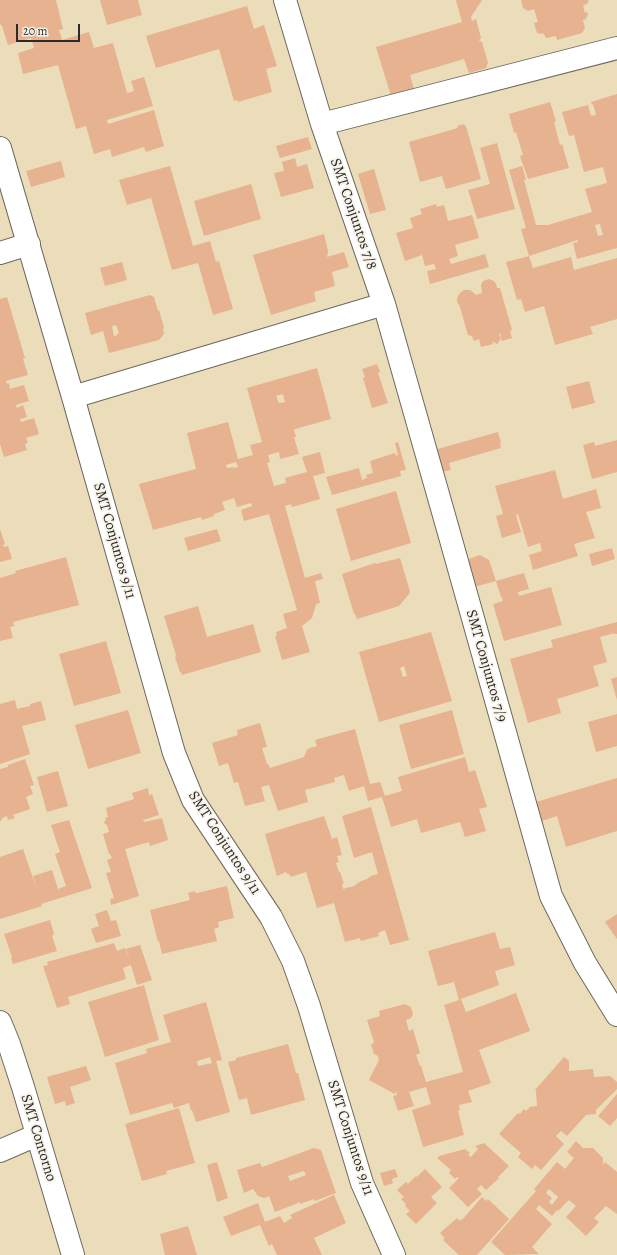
<!DOCTYPE html>
<html>
<head>
<meta charset="utf-8">
<style>
  body { margin:0 }
  #map { position:relative; width:617px; height:1255px; overflow:hidden; background:#ebddba; font-family:Alegreya,serif }
  canvas { display:block }
  .scale { position:absolute; left:16px; top:24px; width:64px; height:18px; box-sizing:border-box; border:2px solid #2b2b2b; border-top:0; padding-left:5px; font-size:12px; line-height:14px; white-space:nowrap; color:#2b2b2b; -webkit-text-stroke:3px #f7f3e8; paint-order:stroke }
</style>
</head>
<body>
<div id="map">
<canvas width="617" height="1255"></canvas>
<div class="scale">20 m</div>
</div>
<script>
const c = document.querySelector('canvas').getContext('2d');
c.lineJoin = 'round';
function fill(path, color) {
  c.fillStyle = color;
  c.fill(path, 'evenodd');
}
function poly(rows) {
  const path = new Path2D();
  for (const r of rows) {
    path.moveTo(r[0], r[1]);
    for (let i = 2; i < r.length; i += 2) path.lineTo(r[i], r[i + 1]);
  }
  return path;
}
function strokePath(path, color, width, dash) {
  c.strokeStyle = color;
  c.lineWidth = width;
  c.lineCap = dash ? 'butt' : 'round';
  c.setLineDash(dash || []);
  c.stroke(path);
}
function label(font, color, halo, rows, align = 'center') {
  c.font = font + ' Alegreya,serif';
  c.lineWidth = 3.5;
  c.setLineDash([]);
  c.textBaseline = 'middle';
  c.strokeStyle = halo;
  c.fillStyle = color;
  for (const [text, x, y, turn = 0] of rows) {
    c.save();
    c.translate(x, y);
    c.rotate((+turn || 0) * Math.PI / 180);
    c.textAlign = isNaN(turn) ? turn : align;
    if (halo) c.strokeText(text, 0, 0);
    c.fillText(text, 0, 0);
    c.restore();
  }
}
const building = poly([
  [0,0,56,0,63,29,59,30,62,40,89,32,94,48,113,43,127,93,134,91,131,81,144,77,153,106,107,120,108,124,154,110,164,146,146,152,144,147,112,157,110,149,94,154,86,126,76,129,58,65,23,74,18,53,34,48,31,38,8,45,2,26,0,24],
  [100,0,138,0,142,15,107,25],
  [456,0,482,0,471,17,472,21,476,19,481,38,479,41,482,42,488,63,486,68,469,73,464,59,410,75,414,89,391,96,376,47,462,22],
  [521,0,589,0,587,4,583,5,585,13,587,12,588,14,586,19,583,20,585,28,582,33,557,40,556,36,546,38,544,34,537,33,534,23,538,22,534,9,528,11,523,8],
  [247,6,254,29,264,25,277,66,266,69,272,92,238,102,237,100,234,101,219,49,156,68,146,36],
  [617,94,617,248,577,259,573,243,578,242,578,240,529,256,521,229,526,228,509,170,522,166,526,180,524,180,536,225,548,225,592,212,585,189,607,183,603,167,584,172,574,135,569,136,562,112,588,105,591,116,596,115,593,104,592,105,591,102],
  [600,224,603,235,598,236,595,225],
  [550,102,556,121,554,122,560,145,562,144,569,168,528,179,520,156,523,155,516,132,514,133,509,114],
  [464,124,465,126,466,126,481,179,446,189,442,176,420,182,409,142,458,128,457,126],
  [308,137,312,149,280,158,276,146],
  [497,143,515,209,477,219,468,190,490,184,480,148],
  [295,158,297,167,307,164,314,188,281,197,274,173,284,171,282,162],
  [61,161,65,177,31,187,26,171],
  [170,166,193,246,210,241,216,262,219,261,233,309,213,315,198,263,172,270,151,198,127,205,119,180],
  [374,169,386,210,370,214,358,174],
  [251,184,261,219,204,236,194,201],
  [436,204,437,207,444,205,448,221,472,215,479,238,455,245,458,256,449,259,451,264,485,254,489,267,430,284,427,271,436,269,434,264,425,266,422,255,405,261,396,233,413,228,410,218,422,214,420,209],
  [324,234,328,251,327,257,344,252,349,267,332,272,335,286,314,292,316,301,271,315,253,255],
  [529,256,533,268,571,257,574,270,617,258,617,319,590,327,593,334,555,345,544,306,525,312,521,299,517,300,506,262],
  [122,262,127,280,105,286,100,268],
  [489,279,494,281,496,284,497,288,500,288,512,330,510,331,512,338,502,341,500,333,499,334,501,339,497,344,492,341,493,344,481,347,479,339,474,341,472,336,468,335,460,307,457,302,457,298,460,293,464,290,470,290,476,295,482,293,481,285,483,281],
  [150,295,154,297,158,311,159,310,164,328,163,329,164,334,159,340,109,353,103,331,91,335,85,313],
  [116,325,119,333,114,337,112,326],
  [7,297,25,358,23,359,28,375,6,381,7,384,9,383,10,389,24,385,29,401,16,405,17,408,23,405,27,417,20,419,21,422,34,418,39,434,26,438,28,443,25,444,27,450,4,457,0,444,0,299],
  [377,364,380,372,378,373,388,403,372,408,363,378,365,377,362,369],
  [317,368,331,419,295,429,294,430,296,437,294,437,299,454,280,459,279,452,268,455,270,462,267,463,274,486,286,483,285,478,307,472,302,457,320,452,325,473,313,476,320,499,292,507,291,504,285,506,305,578,321,573,323,579,315,581,320,603,316,604,312,618,302,626,310,652,282,660,275,636,277,636,276,632,287,628,283,614,297,610,269,514,244,521,241,510,252,506,251,503,237,507,234,498,222,502,225,510,214,514,214,516,202,520,201,517,153,530,139,484,196,469,187,433,228,422,238,459,253,455,250,445,262,442,247,388],
  [283,394,285,402,279,403,276,396],
  [236,462,238,467,234,468,234,467,227,468,226,465],
  [589,381,595,403,572,409,566,387],
  [498,432,501,443,500,443,501,448,449,463,451,470,441,472,434,450],
  [617,440,617,472,592,479,583,445,594,442,595,446],
  [398,442,406,470,400,471,401,476,332,495,326,477,359,468,362,480,367,478,366,475,373,473,370,461,395,453,396,456,398,455,395,443],
  [555,470,563,499,596,489,601,508,586,512,595,538,574,544,578,556,533,570,529,555,542,551,540,543,528,547,518,514,516,515,521,532,502,538,496,516,503,514,495,486],
  [396,491,411,543,351,561,336,509],
  [0,529,5,544,3,545,4,547,8,546,12,559,0,562],
  [217,529,221,541,188,551,184,538],
  [612,548,615,559,592,566,589,554],
  [480,555,489,560,496,581,474,587,466,560],
  [66,557,79,605,13,622,14,626,10,627,13,638,0,641,0,578,16,573,15,571],
  [400,558,410,591,409,594,399,606,357,619,355,614,354,614,342,574,375,563,376,564],
  [524,573,529,589,518,592,519,596,551,587,562,625,504,641,493,604,503,601,502,597,501,597,496,581],
  [198,606,207,637,253,624,261,652,182,675,181,672,180,672,175,657,176,656,175,652,164,616],
  [617,622,617,634,614,634,614,633,600,637,607,662,593,666,599,686,557,699,561,713,528,723,510,659,553,647,551,640],
  [431,632,452,701,379,722,359,652],
  [404,666,407,676,403,677,400,668],
  [106,641,121,693,74,706,59,654],
  [617,677,617,700,611,679],
  [15,700,17,709,30,706,30,704,41,701,46,720,22,726,30,754,0,764,0,704],
  [128,710,141,753,88,769,75,725],
  [452,710,464,754,411,769,399,725],
  [617,714,617,746,596,752,588,722],
  [260,723,267,747,262,748,267,764,268,764,270,768,304,757,307,750,310,748,317,746,315,740,355,729,370,784,380,782,385,796,402,791,398,777,465,757,469,772,475,770,487,807,479,809,486,831,465,837,460,822,421,833,417,819,391,827,382,797,368,801,364,786,349,791,344,775,334,778,335,782,305,790,308,802,278,811,269,785,261,787,265,801,245,806,238,782,234,783,228,763,219,766,212,743,238,735,237,730],
  [25,759,34,785,30,786,33,794,26,797,30,809,13,815,15,818,8,820,7,816,2,818,2,820,0,821,0,769,8,767,8,765],
  [58,771,68,806,47,812,37,777],
  [617,778,617,831,566,847,557,816,542,821,536,802],
  [148,788,149,795,152,794,159,815,143,820,144,822,162,818,168,840,150,846,149,842,125,849,139,896,111,905,110,899,114,898,106,873,111,872,107,860,112,858,110,854,109,854,103,834,109,832,107,825,104,823,106,819,105,818,108,817,106,808,134,799,132,793],
  [371,807,409,940,390,945,385,930,378,933,379,936,361,941,360,938,345,942,334,903,317,908,306,872,291,877,289,874,287,874,286,872,277,876,265,834,324,816,332,839,337,837,342,855,337,856,339,862,336,863,339,872,340,872,344,884,342,884,343,889,354,886,359,882,367,879,371,876,378,874,372,852,354,858,342,816],
  [69,820,92,888,41,904,42,906,0,919,0,857,23,849,37,890,33,876,52,870,58,889,66,886,55,854,60,852,51,825],
  [227,886,234,918,218,922,219,927,214,929,217,941,162,954,159,941,158,942,150,910,190,900,188,893,195,891,195,893,197,893],
  [107,910,111,921,116,920,121,936,96,943,91,929,99,926,95,914],
  [617,914,617,939,605,922],
  [50,920,54,934,52,936,57,951,13,964,11,958,12,957,4,934],
  [495,932,500,949,510,947,515,965,495,971,499,985,461,999,466,1012,516,993,530,1031,479,1050,491,1083,468,1091,472,1102,459,1105,460,1110,458,1111,464,1135,423,1147,412,1110,431,1104,426,1087,409,1092,414,1106,398,1111,393,1096,397,1095,396,1091,395,1094,369,1080,379,1060,378,1056,374,1054,371,1045,374,1042,367,1020,380,1016,379,1011,405,1004,411,1007,413,1014,411,1018,406,1020,409,1031,413,1029,420,1053,416,1055,420,1066,421,1066,426,1082,463,1072,444,1005,459,1000,454,982,438,986,428,951],
  [114,943,117,951,125,948,131,965,123,968,126,979,68,997,70,1004,57,1008,43,966,48,965,47,962],
  [140,945,152,980,137,985,126,949],
  [144,985,159,1040,105,1057,88,1002],
  [206,1002,222,1060,216,1061,230,1112,196,1122,192,1110,191,1111,189,1103,174,1108,172,1103,130,1115,115,1063,147,1053,146,1049,171,1042,163,1015],
  [210,1057,212,1063,198,1066,197,1061],
  [288,1044,296,1073,298,1073,305,1100,251,1115,247,1098,239,1100,228,1062,236,1060,236,1058],
  [564,1057,569,1061,569,1071,593,1069,594,1077,610,1076,617,1082,617,1089,596,1110,596,1114,586,1115,567,1136,561,1131,556,1136,564,1144,541,1170,535,1165,532,1169,518,1157,521,1153,499,1134,518,1113,520,1114,524,1109,526,1111,530,1107,537,1106,536,1091,535,1090],
  [86,1066,91,1080,70,1087,75,1103,66,1106,65,1101,55,1104,47,1077],
  [617,1094,617,1118,610,1126,598,1116],
  [179,1108,195,1163,166,1171,167,1174,142,1181,125,1124],
  [576,1141,584,1149,584,1148,593,1148,603,1158,603,1165,605,1162,617,1172,617,1214,606,1206,594,1218,599,1222,586,1236,566,1217,576,1206,569,1200,558,1211,557,1210,552,1216,539,1205,536,1209,552,1224,532,1247,539,1254,505,1255,491,1242,536,1191,534,1189,557,1162,565,1169,574,1158,567,1152],
  [549,1189,558,1197,552,1205,549,1202,552,1198,546,1193],
  [484,1143,509,1166,498,1177,499,1178,486,1190,481,1185,477,1189,482,1194,468,1207,449,1188,459,1178,457,1177,455,1179,449,1173,451,1170,437,1158,439,1156,465,1149,470,1153,468,1155,471,1157,478,1149,475,1146],
  [314,1148,321,1150,336,1193,315,1201,314,1199,300,1204,299,1202,297,1202,298,1203,275,1212,269,1196,264,1198,258,1196,253,1189,244,1193,237,1170,260,1163,262,1167],
  [304,1171,306,1175,290,1181,288,1176],
  [217,1162,228,1198,217,1202,207,1165],
  [395,1169,398,1177,392,1179,393,1183,384,1186,380,1173],
  [425,1169,442,1187,431,1197,437,1203,416,1224,406,1214,410,1211,405,1206,406,1204,401,1199,404,1197,397,1190,406,1182,408,1184,416,1176,417,1177],
  [334,1195,346,1223,314,1238,322,1255,277,1255,272,1244,269,1246,260,1225,231,1236,223,1217,258,1203,265,1222,280,1216,284,1223,292,1218,290,1215],
  [482,1197,486,1201,488,1199,509,1219,477,1255,459,1255,443,1240,445,1238,440,1233,457,1218,460,1221,461,1219,462,1220],
  [188,1226,197,1255,165,1255,160,1234]
]);
const minor = poly([
  [285,0,322,124,384,304,449,533,551,896,585,963,617,1015],
  [322,124,617,48],
  [0,148,73,397,174,753,193,800,271,917,293,961,309,1006,362,1183,394,1255],
  [0,253,29,244],
  [73,397,384,304],
  [0,1022,9,1044,23,1087,73,1255],
  [0,1151,37,1135]
]);
const streetNames = [
  ["SMT Conjuntos 7/8",353,214,71],
  ["SMT Conjuntos 9/11",114,541,74],
  ["SMT Conjuntos 7/9",486,666,74],
  ["SMT Conjuntos 9/11",224,843,57],
  ["SMT Contorno",38,1138,73],
  ["SMT Conjuntos 9/11",350,1138,72]
];
fill(building, '#e6b28f');
strokePath(minor, '#6e695d', 24);
strokePath(minor, '#fff', 22);
label('15px', '#2b2b2b', '#f7f3e8', streetNames);
</script>
</body>
</html>
